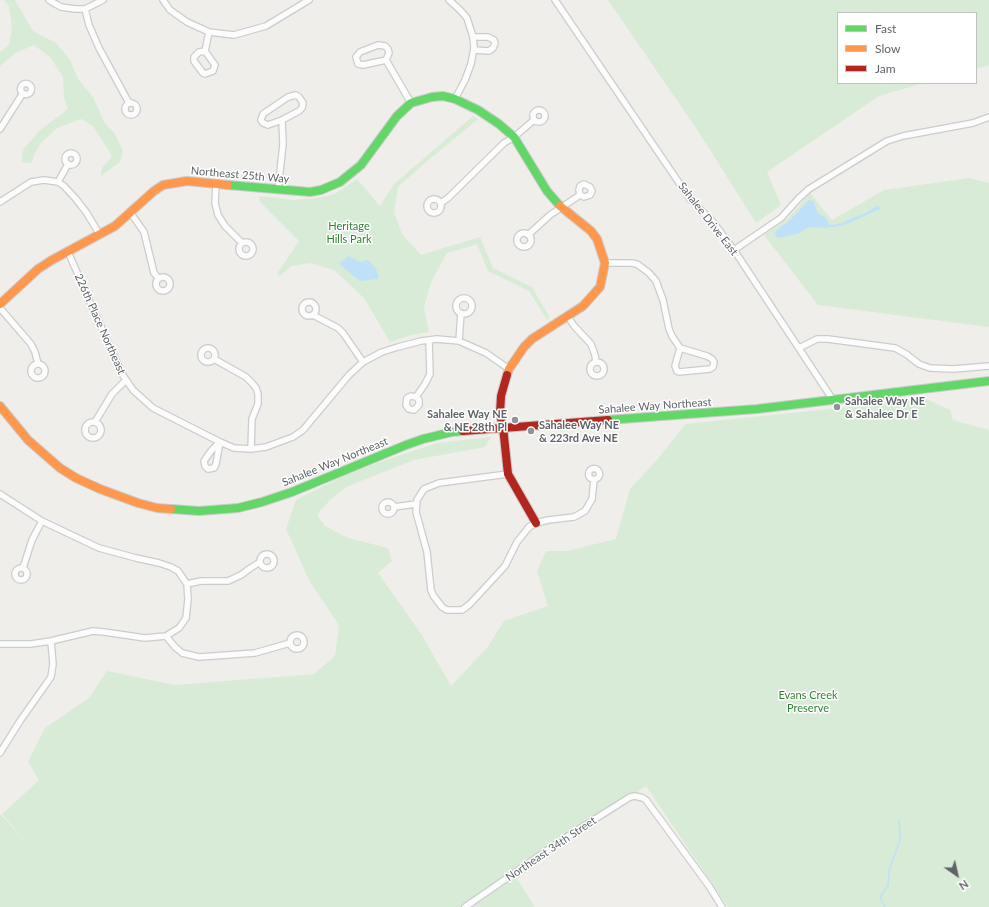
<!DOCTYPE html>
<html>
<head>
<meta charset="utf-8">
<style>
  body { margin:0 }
  #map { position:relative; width:989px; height:907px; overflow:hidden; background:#efeeea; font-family:Lato,sans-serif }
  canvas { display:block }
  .legend { position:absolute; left:837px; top:12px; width:140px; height:72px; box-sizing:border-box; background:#fff; border:1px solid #bfc1c3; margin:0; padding:5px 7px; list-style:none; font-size:12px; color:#5f6368 }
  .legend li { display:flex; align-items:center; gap:8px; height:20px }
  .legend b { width:20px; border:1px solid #bfc1c3 }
  .north { position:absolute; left:937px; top:855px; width:40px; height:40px; -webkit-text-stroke:3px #fff; paint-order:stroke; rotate:146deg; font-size:11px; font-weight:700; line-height:16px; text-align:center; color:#5f6368 }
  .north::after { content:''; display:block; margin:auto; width:14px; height:18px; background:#5f6368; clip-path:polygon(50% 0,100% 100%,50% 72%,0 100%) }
</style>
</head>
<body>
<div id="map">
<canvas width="989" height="907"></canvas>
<ul class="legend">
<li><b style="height:5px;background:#63d668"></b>Fast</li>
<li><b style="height:5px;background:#ff974d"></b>Slow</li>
<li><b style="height:5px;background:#b3261e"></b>Jam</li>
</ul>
<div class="north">N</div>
</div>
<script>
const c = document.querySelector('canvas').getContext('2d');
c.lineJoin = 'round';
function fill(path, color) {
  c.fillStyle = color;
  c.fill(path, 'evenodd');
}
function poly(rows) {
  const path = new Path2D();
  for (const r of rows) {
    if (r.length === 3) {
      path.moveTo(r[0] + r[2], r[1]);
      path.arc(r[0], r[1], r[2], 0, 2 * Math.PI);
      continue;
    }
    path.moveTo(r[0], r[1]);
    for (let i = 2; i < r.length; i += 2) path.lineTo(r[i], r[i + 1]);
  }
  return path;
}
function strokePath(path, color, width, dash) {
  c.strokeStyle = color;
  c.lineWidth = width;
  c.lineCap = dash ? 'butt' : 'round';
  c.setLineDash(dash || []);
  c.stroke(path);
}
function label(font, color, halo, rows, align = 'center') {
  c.font = font + ' Lato,sans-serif';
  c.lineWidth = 3;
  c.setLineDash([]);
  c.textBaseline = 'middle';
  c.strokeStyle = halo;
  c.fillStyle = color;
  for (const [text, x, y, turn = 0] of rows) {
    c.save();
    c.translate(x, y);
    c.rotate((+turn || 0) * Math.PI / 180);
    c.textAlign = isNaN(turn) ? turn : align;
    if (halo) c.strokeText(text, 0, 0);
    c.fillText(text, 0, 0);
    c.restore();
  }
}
const green = poly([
  [4,0,15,0,33,31,56,43,70,60,78,79,93,97,104,122,115,134,123,151,120,162,101,176,102,168,112,156,93,126,81,119,57,128,41,143,34,155,32,163,22,162,23,150,39,131,68,109,64,97,63,77,50,57,34,45,15,53,0,66,0,52,9,45,12,28,9,6],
  [608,0,989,0,989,65,976,69,976,13,838,13,838,83,924,83,879,96,767,172,781,205,756,223,698,131],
  [473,116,478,119,425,163,398,187,394,213,402,234,421,255,480,237,493,268,532,287,550,318,547,320,529,291,488,271,477,244,447,253,431,282,424,307,429,332,411,335,390,342,364,298,334,270,310,263,291,266,280,276,277,274,299,241,259,201,260,196,293,200,318,198,335,194,357,179,380,206,394,184],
  [969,178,989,183,989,327,818,305,764,235,788,218,810,193,832,220,884,190],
  [926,399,950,410,953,420,989,430,989,907,728,907,646,786,549,851,550,853,517,879,535,907,0,907,0,814,28,844,2,814,39,780,28,762,45,728,89,698,107,671,175,685,314,674,335,656,339,625,310,582,286,529,296,500,353,471,437,443,491,437,485,447,414,460,346,487,329,501,317,515,325,526,348,538,388,548,392,561,378,573,422,635,451,686,487,648,504,621,548,606,537,571,546,551,567,551,616,539,630,489,656,461,686,424]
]);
const water = poly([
  [809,200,813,201,818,213,825,217,830,225,832,225,842,223,852,218,864,214,877,206,882,208,847,224,835,227,831,227,824,228,812,227,805,229,797,234,779,238,776,237,775,233,777,230,788,222],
  [348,256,361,262,366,260,370,262,376,269,379,277,377,279,360,281,339,264]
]);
const stream = poly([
  [885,907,880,897,888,886,889,870,900,840,899,820]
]);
const street = poly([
  [49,0,61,7,75,9,85,9,103,0],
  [163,0,170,10,187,22,209,32,234,35,266,26,309,0],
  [449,0,460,10,467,18,473,37,474,48,471,64,465,80,455,99],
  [555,0,690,199,713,222,734,250,833,400],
  [85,9,89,25,99,48,129,103],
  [473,37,488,37,494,40,495,43,493,48,489,51,474,50],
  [205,51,215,65,213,71,205,74,203,73,194,61,194,57,199,52,205,51,209,32],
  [386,60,363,65,358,64,356,57,360,52,378,45,385,46,388,49,389,53,386,60,411,103],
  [26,89,5.5],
  [131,109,6],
  [539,116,6],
  [0,129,23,93],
  [71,159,6],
  [58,182,68,164],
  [216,183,215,203,218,215,225,226,242,243],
  [278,190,283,144,282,120,299,111,302,108,303,103,299,97,296,95,288,97,263,114,261,120,263,123,268,125,282,120],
  [434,206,7],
  [0,202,31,182,44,180,58,182,64,186,76,199,86,212,100,235],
  [441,203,448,198,504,143,514,137,534,120],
  [130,212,144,232,154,273,159,279],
  [524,240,7],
  [528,235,550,215,580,195,579,190,580,186,584,184,590,187,592,191,590,195,584,197,580,195],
  [246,249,7],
  [734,250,781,218,799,198,809,189,887,141,903,136,973,123,989,117],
  [68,252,122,374,133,390,153,408,220,442,234,448,251,449,266,447,293,437,303,430,349,375,363,362,382,352,398,347,421,341,437,339,459,341,486,353,509,369],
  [605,263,631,263,637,264,649,273,656,281,663,300,669,329,672,336,680,348,675,366,677,371,679,372,710,369,713,367,714,362,712,359,707,356,680,348],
  [163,284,7],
  [464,306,8],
  [309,309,7],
  [0,308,31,344,35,352,38,364],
  [313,315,338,328,343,333,363,362],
  [567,316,575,327,591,344,595,355,596,362],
  [459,341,461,313],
  [208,355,7],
  [799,348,817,339,828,339,895,348,906,354,919,364,930,368,953,369,989,366],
  [214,359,246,377,252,383,256,388,258,394,258,404,252,419,251,449],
  [597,369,7],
  [38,371,7],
  [416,397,419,400,419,405,414,410,409,409,406,405,407,398,411,396,416,397,425,384,430,374,429,340],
  [95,422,112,394,126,380],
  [93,430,8],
  [220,442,216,464,214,468,208,469,205,466,204,461,211,451,220,442],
  [594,474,5.5],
  [508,474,439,483,424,489,417,500,416,512,427,552,431,590,433,595,442,607,447,610,462,610,470,604,505,566,517,542,529,527,536,523,548,520,574,517,585,511,592,499,594,480],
  [0,494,42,521,99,548,136,558,159,563,171,567,178,571,187,584,201,581,228,581,241,575,249,569,260,562],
  [388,508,6],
  [394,507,416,504],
  [267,561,7],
  [21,574,6],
  [23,568,32,540,42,521],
  [297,642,7],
  [166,636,175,647,182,653,199,657,255,653,290,643],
  [0,644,31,644,51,641,93,631,104,632,145,638,166,636,179,628,186,618,188,599,187,584],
  [0,753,20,721,51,677,53,664,51,641],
  [465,907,565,838,630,797,635,796,643,798,646,800,709,886,722,907]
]);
const fast = poly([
  [228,185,310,192,321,190,340,182,361,165,397,116,411,103,432,97,443,96,455,99,478,110,499,124,514,137,547,191,560,206],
  [608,420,757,409,989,381],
  [171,509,199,511,238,508,262,502,292,492,406,445,423,439,452,432,463,431]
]);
const slow = poly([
  [0,304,38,269,52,260,115,226,154,191,163,185,187,181,228,185],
  [507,375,509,369,524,347,532,339,583,306,600,287,605,263,597,239,591,231,560,206],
  [0,406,28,440,60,468,76,478,100,489,138,503,157,508,171,509]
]);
const jam = poly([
  [507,375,501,396,500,414,503,427,508,474,536,523],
  [463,431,608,420]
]);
const markers = [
  [837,407,4,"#919496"],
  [515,420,4,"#919496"],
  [531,431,4,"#919496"]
];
const streetNames = [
  ["Northeast 25th Way",240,175,5],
  ["Sahalee Drive East",708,219,52],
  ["226th Place Northeast",100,324,66],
  ["Sahalee Way Northeast",655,406,-4],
  ["Sahalee Way Northeast",335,462,-22],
  ["Northeast 34th Street",551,849,-34]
];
const parkNames = [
  ["Heritage",349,226],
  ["Hills Park",349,239],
  ["Evans Creek",808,695],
  ["Preserve",808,708]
];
const poiNames = [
  ["Sahalee Way NE",845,401],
  ["& Sahalee Dr E",845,414],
  ["Sahalee Way NE",507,414,"right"],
  ["& NE 28th Pl",507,427,"right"],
  ["Sahalee Way NE",539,425],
  ["& 223rd Ave NE",539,438]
];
fill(green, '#d8ebd6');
fill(water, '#bfe0f9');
strokePath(stream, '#bfe0f9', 1.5);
strokePath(street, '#cbcccc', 8);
strokePath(fast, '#cacacb', 10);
strokePath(slow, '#cacacb', 10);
strokePath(jam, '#cacacb', 10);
strokePath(street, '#fdfcfc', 5.5);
strokePath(fast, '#63d668', 8);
strokePath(slow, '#ff974d', 8);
strokePath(jam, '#b3261e', 8);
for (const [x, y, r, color] of markers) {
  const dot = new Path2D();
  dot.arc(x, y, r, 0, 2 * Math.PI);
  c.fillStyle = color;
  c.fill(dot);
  strokePath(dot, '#fff', 1.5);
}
label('11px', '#5f6368', '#fff', streetNames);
label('11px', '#348238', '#fff', parkNames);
label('bold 11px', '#5f6368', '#fff', poiNames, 'left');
</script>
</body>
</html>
